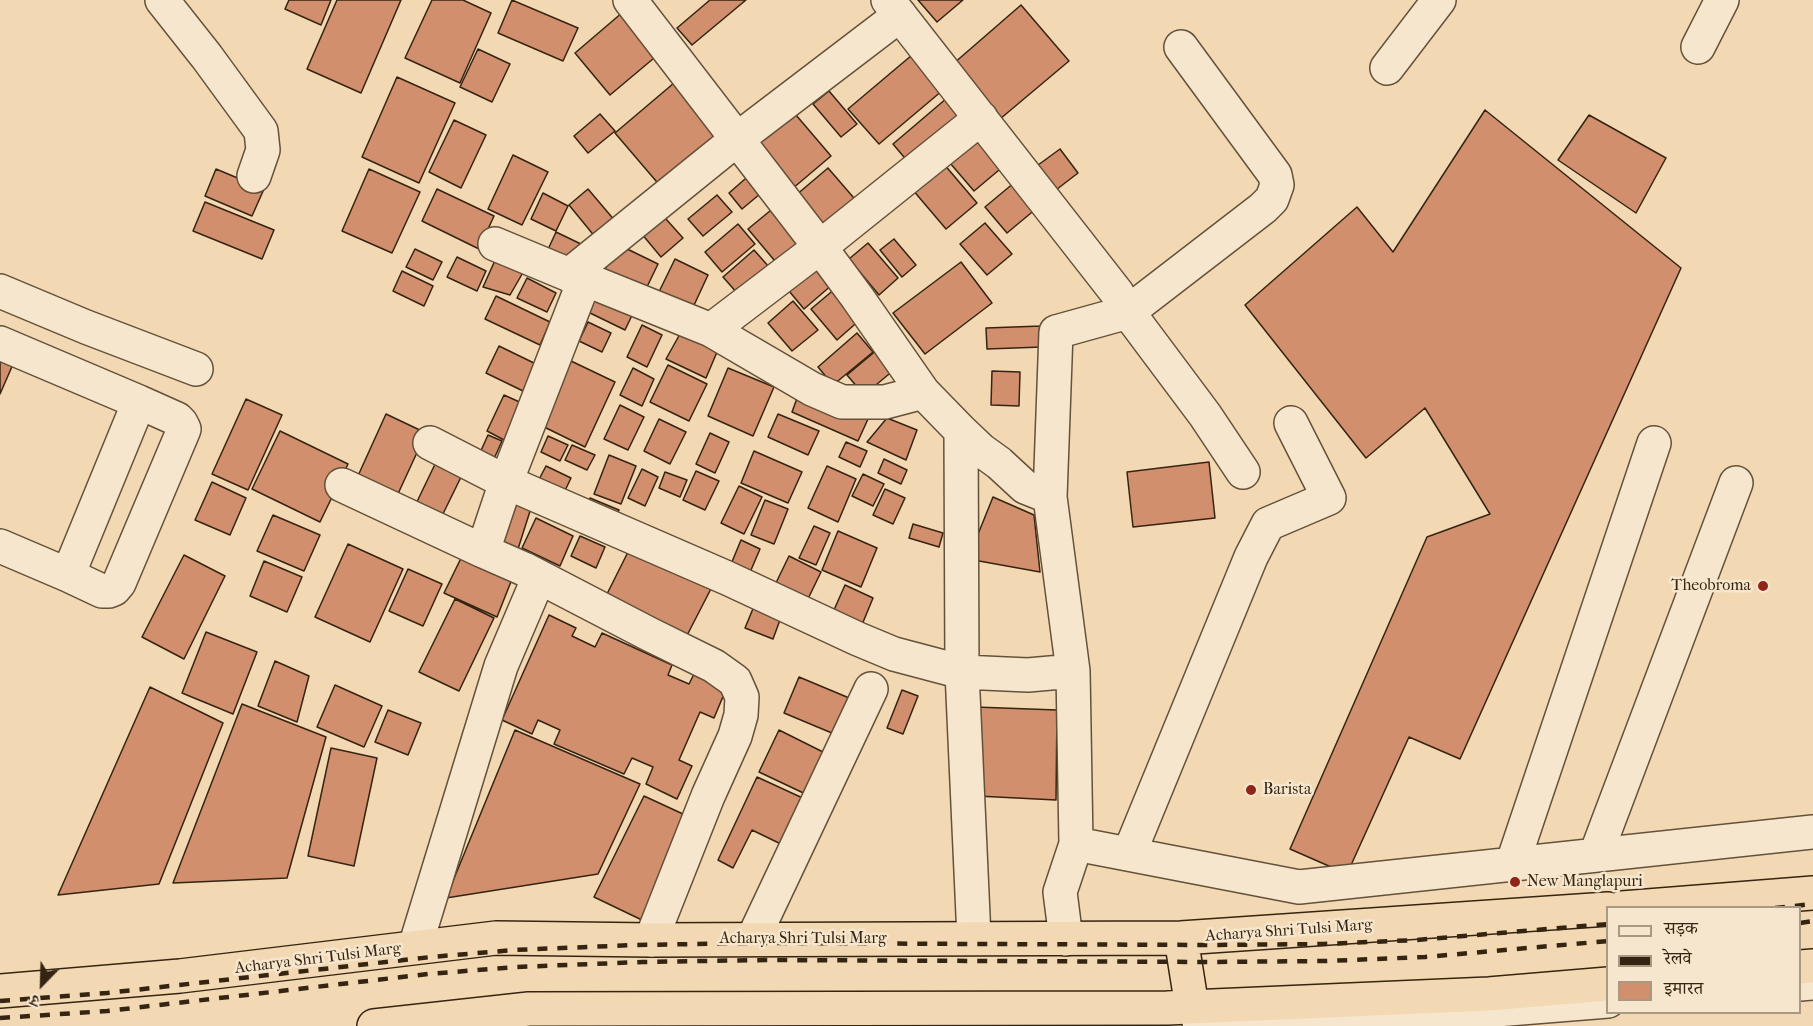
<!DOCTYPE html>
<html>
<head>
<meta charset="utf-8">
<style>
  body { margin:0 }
  #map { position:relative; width:1813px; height:1026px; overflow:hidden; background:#f2d9b4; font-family:"IM FELL French Canon","Noto Serif Devanagari",serif }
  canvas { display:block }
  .legend { position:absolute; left:1606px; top:906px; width:195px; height:108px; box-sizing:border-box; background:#f7e6ce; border:2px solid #a99882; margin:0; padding:8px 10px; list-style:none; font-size:18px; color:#352411 }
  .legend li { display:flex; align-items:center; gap:12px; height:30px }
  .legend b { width:30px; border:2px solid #a99882 }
  .north { position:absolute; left:12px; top:954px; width:60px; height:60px; -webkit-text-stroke:4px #f7e6ce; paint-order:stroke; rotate:203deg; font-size:16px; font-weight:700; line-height:24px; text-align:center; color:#352411 }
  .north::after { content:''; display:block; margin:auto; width:21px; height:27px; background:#352411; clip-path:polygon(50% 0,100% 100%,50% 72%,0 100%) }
</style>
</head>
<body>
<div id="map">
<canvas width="1813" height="1026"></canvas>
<ul class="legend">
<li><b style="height:8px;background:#f7e6ce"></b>सड़क</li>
<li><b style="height:8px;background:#352411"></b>रेलवे</li>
<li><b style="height:16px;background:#d18f6d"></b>इमारत</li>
</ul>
<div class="north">उ</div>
</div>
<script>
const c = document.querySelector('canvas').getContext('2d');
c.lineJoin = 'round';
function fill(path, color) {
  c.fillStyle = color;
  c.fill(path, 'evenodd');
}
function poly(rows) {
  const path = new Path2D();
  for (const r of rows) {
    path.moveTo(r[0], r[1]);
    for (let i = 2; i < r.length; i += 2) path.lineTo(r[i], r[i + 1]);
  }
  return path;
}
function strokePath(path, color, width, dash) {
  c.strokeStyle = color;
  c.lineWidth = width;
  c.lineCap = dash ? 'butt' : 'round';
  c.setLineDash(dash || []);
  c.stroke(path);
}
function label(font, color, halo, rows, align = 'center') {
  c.font = font + ' "IM FELL French Canon",serif';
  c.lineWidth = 5;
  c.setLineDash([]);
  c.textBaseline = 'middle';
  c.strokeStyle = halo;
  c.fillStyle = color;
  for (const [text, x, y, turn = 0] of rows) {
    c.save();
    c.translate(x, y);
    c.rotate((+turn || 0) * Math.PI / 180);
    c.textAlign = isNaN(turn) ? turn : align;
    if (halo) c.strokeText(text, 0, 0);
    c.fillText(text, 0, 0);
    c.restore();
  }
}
const building = poly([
  [289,0,331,0,321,25,285,9,289,0],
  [337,0,401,0,361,93,307,69,337,0],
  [432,0,463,0,491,13,460,83,405,58,432,0],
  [512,0,578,28,563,61,498,33,512,0],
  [710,0,746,0,692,45,677,28,710,0],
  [918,0,963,0,937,22,918,0],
  [1021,5,1069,61,1000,119,953,64,1021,5],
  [630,6,666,48,610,95,575,53,630,6],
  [478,49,510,64,492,102,460,87,478,49],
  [912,55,943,90,879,144,848,109,912,55],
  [397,77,455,103,419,183,362,157,397,77],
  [674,83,721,137,662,188,615,133,674,83],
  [829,91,857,124,841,137,813,104,829,91],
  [947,98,967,123,914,169,893,144,947,98],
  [790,108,831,156,792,189,749,139,790,108],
  [1485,110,1681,268,1460,759,1409,737,1347,874,1290,849,1427,537,1490,514,1425,408,1366,458,1245,305,1357,207,1393,252,1485,110],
  [600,114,615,131,588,153,574,136,600,114],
  [1589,115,1666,158,1636,213,1558,160,1589,115],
  [454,120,486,135,461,188,429,172,454,120],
  [975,130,1005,165,974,191,944,156,975,130],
  [1060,149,1078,173,1052,193,1034,168,1060,149],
  [513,155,548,172,522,225,488,209,513,155],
  [943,163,977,203,946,229,912,189,943,163],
  [828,168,860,205,827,233,795,196,828,168],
  [216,169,264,189,252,216,205,196,216,169],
  [369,169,420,192,392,253,342,231,369,169],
  [753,172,766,189,742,209,729,193,753,172],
  [1015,182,1037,208,1007,233,985,207,1015,182],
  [437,189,494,216,479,249,422,221,437,189],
  [588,189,616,222,596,238,569,205,588,189],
  [543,193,568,206,556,231,531,219,543,193],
  [717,195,732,212,703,236,688,219,717,195],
  [205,202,274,230,262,259,193,231,205,202],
  [776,206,808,243,780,267,748,229,776,206],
  [657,209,683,238,661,257,636,227,657,209],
  [985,223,1012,254,987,275,960,244,985,223],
  [738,224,755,244,722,272,705,252,738,224],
  [556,232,583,245,571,269,545,256,556,232],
  [894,239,916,265,902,277,880,250,894,239],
  [868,243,898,278,879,295,849,259,868,243],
  [617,244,658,264,645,291,604,272,617,244],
  [415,249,442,262,433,280,406,267,415,249],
  [754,250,777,276,745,302,723,277,754,250],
  [497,256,525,269,510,295,483,287,497,256],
  [457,257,486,271,477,291,447,277,457,257],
  [675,259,708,275,689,316,655,300,675,259],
  [813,260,833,284,804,309,784,285,813,260],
  [961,262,992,303,925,354,893,313,961,262],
  [402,271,433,286,424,306,393,291,402,271],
  [527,278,556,293,547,312,517,298,527,278],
  [836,288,862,318,837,340,811,309,836,288],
  [598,289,636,307,625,330,588,312,598,289],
  [496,296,550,322,540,345,485,319,496,296],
  [793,301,818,330,792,351,768,323,793,301],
  [588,322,611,333,602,352,579,341,588,322],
  [642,325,662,335,647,367,627,357,642,325],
  [685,325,720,345,706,378,666,359,685,325],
  [1041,326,1042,347,987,349,986,328,1041,326],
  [857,333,873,352,833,385,818,367,857,333],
  [499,346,536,364,523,391,486,373,499,346],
  [878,349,895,369,864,395,847,375,878,349],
  [0,356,14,362,0,394,0,356],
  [571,361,615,382,585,447,540,425,571,361],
  [668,365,707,384,689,421,650,402,668,365],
  [633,368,654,379,642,406,620,395,633,368],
  [728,368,774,387,753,436,708,416,728,368],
  [992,371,1020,372,1019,406,991,405,992,371],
  [800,390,868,419,858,441,792,412,800,390],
  [504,395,524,404,506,441,487,431,504,395],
  [246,399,282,415,248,490,212,474,246,399],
  [620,405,644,417,628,450,604,439,620,405],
  [386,414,426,433,397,496,357,478,386,414],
  [778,414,819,431,808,455,768,437,778,414],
  [887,418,917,430,906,460,867,442,887,418],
  [659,419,686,432,670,464,644,451,659,419],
  [280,431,348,464,320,522,252,489,280,431],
  [710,433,729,442,715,473,696,464,710,433],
  [488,435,502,441,493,461,479,455,488,435],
  [548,436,568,445,560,461,541,452,548,436],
  [846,442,867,451,860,467,839,457,846,442],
  [572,445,595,455,587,470,565,460,572,445],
  [754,451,802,472,788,503,741,483,754,451],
  [609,455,636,466,621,504,594,494,609,455],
  [438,458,464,471,438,524,412,512,438,458],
  [884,459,907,470,901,484,878,473,884,459],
  [1209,462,1215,518,1133,527,1127,472,1209,462],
  [546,466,571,478,561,499,535,487,546,466],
  [827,466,856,479,838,522,808,508,827,466],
  [642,469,658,477,645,506,628,498,642,469],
  [696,471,719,481,705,510,683,500,696,471],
  [665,472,687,480,680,497,659,488,665,472],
  [863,474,884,484,873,506,852,496,863,474],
  [212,482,246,498,230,535,195,520,212,482],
  [739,486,762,497,744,534,721,523,739,486],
  [885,489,905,498,893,524,873,515,885,489],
  [993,497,1034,515,1040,572,968,559,993,497],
  [590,498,619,510,612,522,584,512,590,498],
  [765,500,788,509,774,544,751,535,765,500],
  [510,501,531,508,518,549,498,542,510,501],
  [273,515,320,535,304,571,257,551,273,515],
  [536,518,573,536,560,566,522,548,536,518],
  [913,524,943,533,939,547,909,538,913,524],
  [814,526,830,533,816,565,799,558,814,526],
  [838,531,877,548,861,587,822,570,838,531],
  [580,536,605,547,596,568,571,556,580,536],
  [741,540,760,549,748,577,729,569,741,540],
  [348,544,403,569,370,642,315,617,348,544],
  [464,552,514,574,497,617,444,593,464,552],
  [628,552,715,581,681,647,601,606,628,552],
  [184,555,225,576,184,659,142,637,184,555],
  [789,556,821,572,805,605,773,589,789,556],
  [264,561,302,577,287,612,250,596,264,561],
  [408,569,442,584,423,626,389,611,408,569],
  [845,585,873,598,859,632,830,619,845,585],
  [455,599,494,618,459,691,419,672,455,599],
  [757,599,784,609,773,639,745,628,757,599],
  [549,615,576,628,572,636,595,647,602,633,672,665,668,675,689,684,695,672,727,687,714,718,700,712,679,760,692,766,677,799,646,784,653,767,632,758,624,774,554,744,560,730,538,720,532,734,502,720,549,615],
  [206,632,257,652,233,714,182,693,206,632],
  [275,661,309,676,297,722,258,706,275,661],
  [799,677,854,700,839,736,784,713,799,677],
  [335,685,382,706,364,747,317,727,335,685],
  [150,687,223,723,159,884,58,895,150,687],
  [902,690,918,696,903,734,887,728,902,690],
  [242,704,326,737,287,878,173,883,242,704],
  [975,707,1057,710,1056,800,977,796,975,707],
  [388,710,421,723,408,755,375,742,388,710],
  [515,730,640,784,598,874,446,898,515,730],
  [779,730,833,757,814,798,759,772,779,730],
  [331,748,377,758,354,866,308,856,331,748],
  [757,777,807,800,785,846,752,830,733,868,718,860,757,777],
  [644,796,683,814,644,921,594,897,644,796]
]);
const minor = poly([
  [162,0,207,57,261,131,263,150,254,176],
  [630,0,820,247,857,297,923,392,961,431,981,450,999,463,1025,487,1050,497],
  [888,0,1117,293,1128,312,1205,415,1243,472],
  [1698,47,1722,0],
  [1387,68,1439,0],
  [495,244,584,281,597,284,711,330,812,389,842,402,885,402,923,392],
  [569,275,736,140,900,15],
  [0,291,86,327,196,369],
  [711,330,820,247,981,118],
  [0,343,139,402,68,575,0,546],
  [961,431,962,672,974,938],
  [430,443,506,482,727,578,858,639,894,654,962,672,1028,675,1073,671],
  [342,485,483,551,524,569,649,634,714,666,735,681,742,697,741,715,735,736,708,796,651,940],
  [483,551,506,482,584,281],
  [68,575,102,591,109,591,114,589,119,583,182,434,184,429,181,423,177,419,139,402],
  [1076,844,1299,887,1813,832],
  [1129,854,1251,557,1268,524,1329,498,1291,423],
  [1596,854,1736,483],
  [1512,865,1654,443],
  [753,939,871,689],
  [1066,939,1060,892,1076,844,1073,671,1050,497,1056,332,1128,312,1263,208,1272,199,1277,185,1275,175,1181,47],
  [415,947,501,666,539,577],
  [1800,984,1813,983],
  [1199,1022,1435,1015,1608,1001]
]);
const highway = poly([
  [1622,908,1813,893],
  [1181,938,1192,1007],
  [1800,967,1813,966],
  [0,991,180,976,496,938,651,940,1181,938,1608,909],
  [374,1026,529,1009,1167,1008,1489,994,1608,984]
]);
const rail = poly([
  [1775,908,1813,904],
  [1800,923,1813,921],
  [0,1001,107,993,431,957,514,950,635,945,762,943,1208,945,1324,944,1416,940,1608,924],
  [0,1018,107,1011,428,974,516,967,643,962,765,960,1212,962,1326,961,1425,957,1608,941]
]);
const markers = [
  [1763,586,6,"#8f2418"],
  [1251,790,6,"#8f2418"],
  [1515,882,6,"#8f2418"]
];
const poiNames = [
  ["Theobroma",1751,586,"right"],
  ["Barista",1263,790],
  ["New Manglapuri",1527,882]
];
const streetNames = [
  ["Acharya Shri Tulsi Marg",1289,931,-4],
  ["Acharya Shri Tulsi Marg",803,939],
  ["Acharya Shri Tulsi Marg",318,959,-7]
];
fill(building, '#d18f6d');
strokePath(building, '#352411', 1.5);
strokePath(minor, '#64513a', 36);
strokePath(highway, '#352411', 36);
strokePath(minor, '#f7e6ce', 33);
strokePath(highway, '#f2d9b4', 33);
strokePath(rail, '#352411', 4.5, [10, 10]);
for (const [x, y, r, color] of markers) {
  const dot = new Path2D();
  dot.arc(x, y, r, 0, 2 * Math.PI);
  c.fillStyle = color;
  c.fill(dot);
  strokePath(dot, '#f7e6ce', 2);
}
label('16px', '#352411', '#f7e6ce', poiNames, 'left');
label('16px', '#352411', '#f7e6ce', streetNames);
</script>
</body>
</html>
